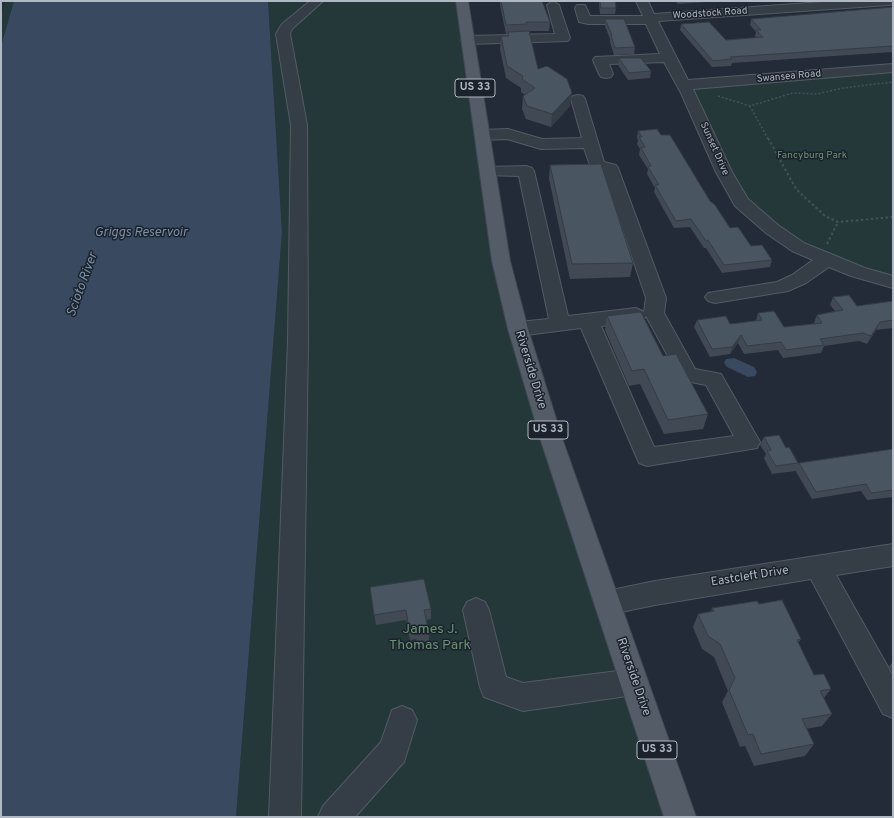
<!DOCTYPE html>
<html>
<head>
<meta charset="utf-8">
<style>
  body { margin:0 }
  #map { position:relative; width:894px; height:818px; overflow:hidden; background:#222b37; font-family:Overpass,sans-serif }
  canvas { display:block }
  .frame { position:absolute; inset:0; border:2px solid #b0b8c4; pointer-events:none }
</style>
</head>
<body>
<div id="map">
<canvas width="894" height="818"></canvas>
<div class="frame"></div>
</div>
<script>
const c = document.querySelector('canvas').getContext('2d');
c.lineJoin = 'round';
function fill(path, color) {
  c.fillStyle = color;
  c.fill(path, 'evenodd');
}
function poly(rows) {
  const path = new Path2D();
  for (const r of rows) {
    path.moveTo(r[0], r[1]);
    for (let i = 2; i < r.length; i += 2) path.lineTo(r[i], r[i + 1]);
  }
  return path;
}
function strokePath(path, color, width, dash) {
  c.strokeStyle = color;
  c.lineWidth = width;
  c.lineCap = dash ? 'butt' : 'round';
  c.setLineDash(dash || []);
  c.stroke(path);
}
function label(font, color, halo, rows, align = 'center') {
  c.font = font + ' Overpass,sans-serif';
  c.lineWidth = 3;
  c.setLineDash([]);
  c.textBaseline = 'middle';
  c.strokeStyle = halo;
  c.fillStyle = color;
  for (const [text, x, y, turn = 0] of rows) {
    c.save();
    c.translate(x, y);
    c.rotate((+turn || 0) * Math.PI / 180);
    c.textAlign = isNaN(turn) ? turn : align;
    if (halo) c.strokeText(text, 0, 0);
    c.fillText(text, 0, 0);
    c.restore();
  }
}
const green = poly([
  [5,1,14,1,1,46,1,15],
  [268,1,462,1,501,261,680,817,236,817,282,232],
  [893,68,893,282,826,260,755,215,684,85]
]);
const water = poly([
  [14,1,268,1,282,232,236,817,1,817,1,46],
  [734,358,754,367,757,372,755,376,748,377,727,367,724,363,726,359]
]);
const pathFar1 = poly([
  [718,96,750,106],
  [768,139,750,106,793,93,817,94,843,88,893,82]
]);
const path = poly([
  [768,138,796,189,825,216,838,222,893,217],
  [827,244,838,222]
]);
const minor = poly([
  [310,1,323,1,292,29,290,34,307,125,308,341,301,817,269,817,288,341,291,125,276,34,282,24,310,1],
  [553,1,559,5,570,38,568,41,468,44,463,43,461,40,463,37,468,36,555,34,547,5,553,1],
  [636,1,648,1,654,14,837,1,893,1,893,4,889,5,658,21,688,80,893,64,893,72,693,89,732,172,748,199,778,225,804,243,865,268,893,276,893,288,851,276,829,267,806,283,788,291,715,303,708,301,705,297,708,293,777,282,792,275,813,260,792,251,766,233,735,206,716,172,681,93,664,62,609,64,613,74,611,77,606,78,601,77,599,74,593,60,595,57,660,54,646,24,588,24,579,22,575,8,577,5,585,5,590,16,643,16,636,1],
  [578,95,583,96,585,99,604,162,616,165,618,168,666,298,664,313,695,369,721,374,760,442,757,448,647,466,639,463,581,328,518,336,511,334,508,329,511,324,518,322,549,319,519,176,483,175,481,172,483,169,489,167,526,166,532,168,534,171,568,316,636,308,644,312,646,298,603,171,591,168,584,148,541,149,507,139,483,140,478,138,475,135,478,132,483,130,508,129,542,139,582,138,571,99,573,96,578,95],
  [646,316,681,380,706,385,734,436,654,447,601,326,636,322,643,320,646,316],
  [893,544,893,566,836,575,893,676,893,718,883,714,811,579,655,605,607,615,598,611,594,603,598,595,607,591,655,581,893,544],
  [476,598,485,602,489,610,506,677,523,683,634,669,644,672,648,682,644,692,634,695,523,711,484,697,480,687,463,610,467,602,476,598],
  [402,706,412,710,417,720,404,762,355,817,318,817,323,806,381,742,392,710,402,706]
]);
const major = poly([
  [456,1,468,1,510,261,528,329,563,441,696,817,664,817,541,441,508,329,492,261,456,1]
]);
const wall = poly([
  [500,1,542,1,550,22,549,31,529,31,538,69,570,106,551,127,526,119,522,109,523,96,525,95,521,92,521,88,506,78,500,49,501,36,508,36,508,34,506,34,500,5],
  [599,1,615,1,616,8,615,14,600,14,599,3],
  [675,1,720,1,678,4],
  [893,7,893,52,732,63,731,66,712,67,680,30,681,24,726,40,756,38,755,36,756,32,750,25,751,19],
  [605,19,635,47,634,54,614,55,610,42,610,39,605,26],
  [619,58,651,71,650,78,628,80,618,65],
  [638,131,661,135,730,228,751,246,772,260,770,267,722,273,706,248,704,248,690,227,674,228,654,192,655,188,647,174,648,169,639,155,640,149,637,144,638,140,637,138],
  [550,165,633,263,630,277,570,279,549,179],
  [833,297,857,306,893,301,893,328,876,330,867,344,859,341,824,346,821,353,783,358,778,350,744,354,738,343,730,354,710,357,694,327,697,320,730,324,756,321,758,313,784,327,814,324,814,323,817,315,835,311,830,305],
  [607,316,663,356,708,414,703,429,664,434,640,384,629,386,605,330],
  [764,437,786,448,798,463,799,463,893,449,893,497,867,500,861,491,812,499,795,470,795,471,772,474,764,458,766,454,760,445],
  [370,587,431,609,431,619,426,620,429,632,429,642,417,644,416,639,410,640,406,620,376,625],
  [759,604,801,639,798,643,814,675,831,689,824,698,832,714,822,726,806,729,814,744,805,756,754,766,745,746,740,747,722,702,728,691,714,657,702,649,693,627,698,614,711,612,712,608],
  [893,662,893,673,889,666]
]);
const shadedWall = poly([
  [572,93,570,106,551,127,552,114],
  [880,322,876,330,867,344,871,336],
  [741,335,738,343,730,354,732,347]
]);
const building = poly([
  [501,1,542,1,550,22,526,22,527,24,506,25,501,1],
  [600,1,615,1,616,8,601,8,600,1],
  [893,7,893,46,730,57,732,59,713,61,681,24,709,22,726,40,763,37,756,30,761,30,751,19,893,7],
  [605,19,624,19,635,47,615,48,611,35,612,35,605,19],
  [529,31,538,69,547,66,567,79,572,93,552,114,527,106,523,96,535,88,522,79,523,76,507,66,501,36,509,36,508,32,529,31],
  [619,58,641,58,651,71,629,73,619,58],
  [657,129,661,135,670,135,710,201,715,205,730,228,738,227,751,246,762,245,772,260,724,265,708,240,706,241,691,219,676,221,655,185,659,185,648,167,651,166,641,148,645,147,639,137,642,137,638,131,657,129],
  [601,164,633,263,572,264,550,165,601,164],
  [849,295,857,306,893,301,893,320,880,322,871,336,863,333,820,339,824,345,786,350,781,342,747,346,741,335,732,347,712,349,697,320,726,316,730,324,762,320,758,313,774,311,784,327,822,323,817,315,843,310,833,297,849,295],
  [641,312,663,356,676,354,708,414,668,420,644,369,632,371,607,316,641,312],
  [779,435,786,448,789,447,798,463,776,466,767,451,771,450,764,437,779,435],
  [893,449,893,490,871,493,866,484,816,492,799,463,893,449],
  [424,579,431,609,424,610,429,632,416,634,415,629,409,630,406,610,374,615,370,587,424,579],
  [782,600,801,639,797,640,814,675,824,674,831,689,820,691,832,714,802,719,814,744,761,754,753,734,748,735,729,690,735,678,720,644,708,636,698,614,714,611,712,608,757,601,759,604,782,600]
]);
const farStreetnames = [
  ["Woodstock Road",710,14,-4],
  ["Swansea Road",789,77,-5],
  ["Sunset Drive",714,149,66]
];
const farParknames = [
  ["Fancyburg Park",812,156]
];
const shields = [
  [475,88,40],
  [548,430,40],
  [657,750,40]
];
const shieldNames = [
  ["US 33",475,88],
  ["US 33",548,430],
  ["US 33",657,750]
];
const streetNames = [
  ["Riverside Drive",530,370,73],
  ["Eastcleft Drive",750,577,-9],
  ["Riverside Drive",633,677,71]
];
const waterNames = [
  ["Griggs Reservoir",141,233],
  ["Scioto River",83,285,-70]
];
const nearParknames = [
  ["James J.",430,630],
  ["Thomas Park",430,646]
];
fill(green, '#253839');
fill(water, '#39495f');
strokePath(minor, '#535b65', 2);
strokePath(major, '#3f4651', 2);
strokePath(pathFar1, '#425355', 1.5, [2, 2]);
strokePath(path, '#425355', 2, [2.5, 2.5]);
fill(minor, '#353d47');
fill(major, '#535c67');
fill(wall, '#404954');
fill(shadedWall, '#343c45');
fill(building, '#4a5562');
strokePath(building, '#343c45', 1);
label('10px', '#b0b8c4', '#1b222c', farStreetnames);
label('10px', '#699372', '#1b222c', farParknames);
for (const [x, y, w] of shields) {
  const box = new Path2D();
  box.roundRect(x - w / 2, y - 9, w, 18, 3);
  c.fillStyle = '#1b222c';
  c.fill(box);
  strokePath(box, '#b0b8c4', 1);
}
label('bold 11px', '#b0b8c4', null, shieldNames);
label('12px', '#b0b8c4', '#1b222c', streetNames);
label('italic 13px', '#7a8faa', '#1b222c', waterNames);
label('14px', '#699372', '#1b222c', nearParknames);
</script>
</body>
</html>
